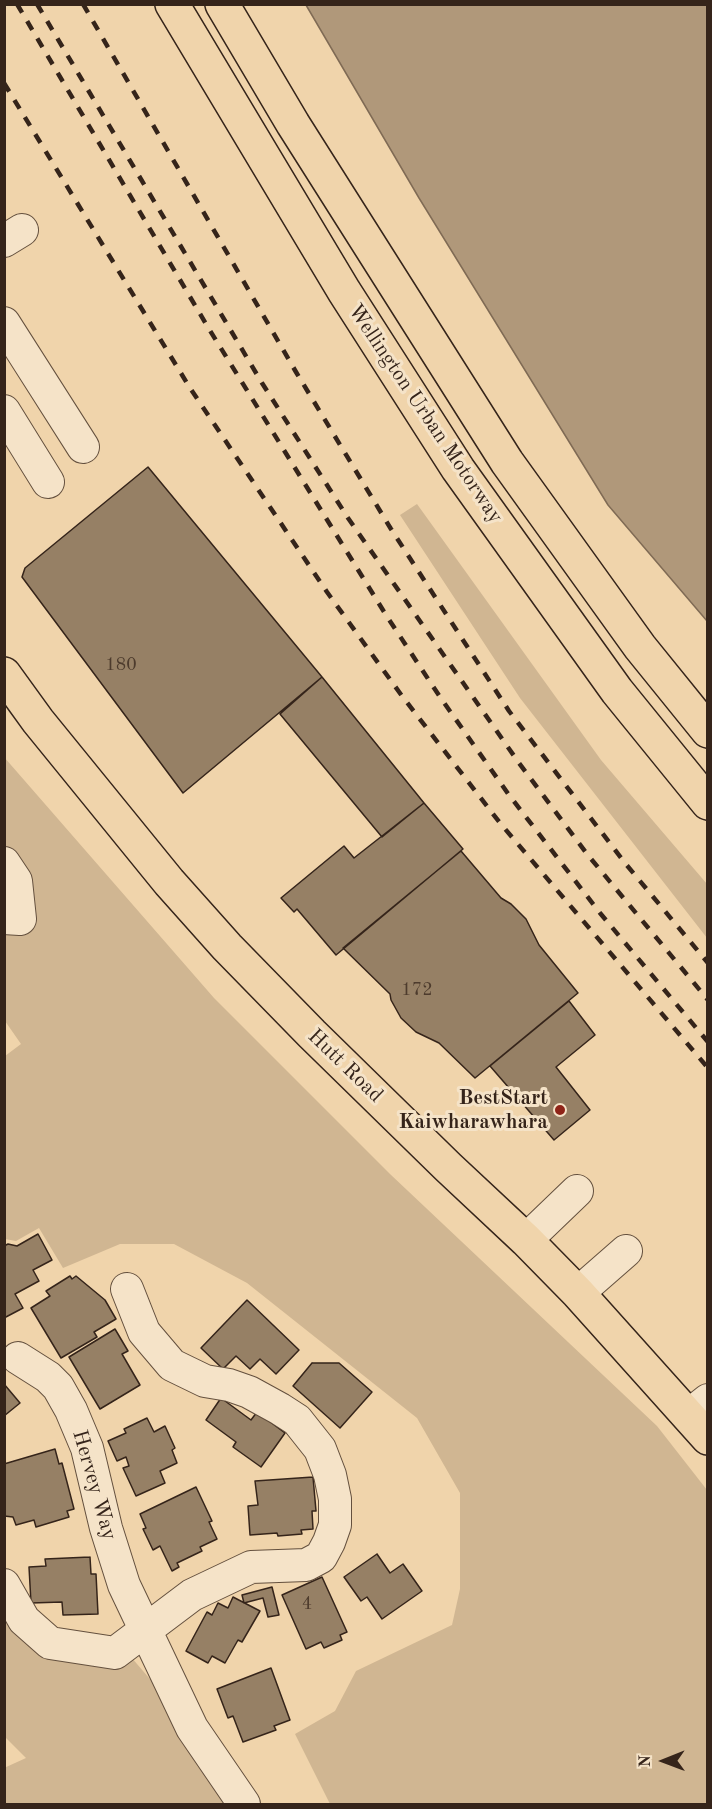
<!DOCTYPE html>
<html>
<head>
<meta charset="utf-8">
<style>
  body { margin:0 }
  #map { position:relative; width:712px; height:1809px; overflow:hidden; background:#f0d4ab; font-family:"Old Standard TT",serif }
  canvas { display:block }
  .frame { position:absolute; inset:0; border:6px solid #35241a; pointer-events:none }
  .north { position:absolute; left:634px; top:1731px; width:60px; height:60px; -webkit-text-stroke:4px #f5e3c8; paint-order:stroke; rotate:269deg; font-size:16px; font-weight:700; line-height:24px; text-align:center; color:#35241a }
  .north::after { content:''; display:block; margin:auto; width:21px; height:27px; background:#35241a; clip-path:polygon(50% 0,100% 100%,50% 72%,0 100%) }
</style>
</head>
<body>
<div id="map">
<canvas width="712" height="1809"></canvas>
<div class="frame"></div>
<div class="north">N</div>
</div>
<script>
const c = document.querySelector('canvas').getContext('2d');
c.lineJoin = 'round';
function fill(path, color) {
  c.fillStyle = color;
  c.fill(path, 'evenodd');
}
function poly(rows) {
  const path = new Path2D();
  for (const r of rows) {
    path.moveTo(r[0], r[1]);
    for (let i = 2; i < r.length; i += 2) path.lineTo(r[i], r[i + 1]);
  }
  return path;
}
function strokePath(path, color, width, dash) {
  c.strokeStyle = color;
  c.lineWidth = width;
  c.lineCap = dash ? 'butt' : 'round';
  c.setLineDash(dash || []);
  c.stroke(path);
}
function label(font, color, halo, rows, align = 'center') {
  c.font = font + ' "Old Standard TT",serif';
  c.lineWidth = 6;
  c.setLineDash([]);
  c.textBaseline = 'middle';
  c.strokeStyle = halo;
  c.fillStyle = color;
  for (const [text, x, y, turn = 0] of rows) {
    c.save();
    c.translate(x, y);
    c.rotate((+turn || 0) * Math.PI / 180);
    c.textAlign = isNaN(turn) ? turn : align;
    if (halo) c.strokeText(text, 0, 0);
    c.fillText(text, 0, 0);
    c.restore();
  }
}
const green = poly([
  [417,504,601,760,707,884,707,938,520,698,400,515],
  [4,757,214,998,390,1174,657,1426,707,1490,707,1804,330,1804,295,1734,335,1711,356,1671,452,1625,460,1589,460,1493,417,1418,247,1283,174,1244,120,1244,63,1268,39,1228,16,1241,5,1239,5,1056,21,1044,5,1021],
  [24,1620,131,1657,192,1728,244,1804,5,1804,4,1768,26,1758,4,1736,5,1621]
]);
const water = poly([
  [306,5,707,5,707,621,608,505,419,198,306,5]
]);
const building = poly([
  [148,467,322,677,183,793,22,577,25,568,148,467],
  [322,677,424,803,382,837,280,714,322,677],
  [424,803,463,849,336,955,297,909,294,912,281,898,344,846,354,858,424,803],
  [461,851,501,898,511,904,526,919,539,945,578,993,475,1078,439,1043,416,1032,401,1018,391,1000,390,994,343,948,461,851],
  [569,1001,595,1035,556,1067,590,1110,554,1140,490,1066,569,1001],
  [38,1234,52,1260,33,1270,39,1281,15,1294,23,1308,4,1318,4,1246,8,1244,17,1246,38,1234],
  [70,1276,72,1279,76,1276,105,1300,116,1319,94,1332,97,1337,61,1358,31,1308,50,1296,46,1291,70,1276],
  [247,1300,299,1350,276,1374,260,1359,250,1369,236,1356,223,1369,201,1348,247,1300],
  [115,1329,128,1351,122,1354,140,1385,100,1409,69,1357,115,1329],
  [312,1363,339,1363,372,1392,340,1428,293,1386,312,1363],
  [4,1384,20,1403,4,1416,4,1384],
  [221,1398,251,1420,257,1412,285,1433,261,1467,233,1447,236,1442,206,1420,221,1398],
  [147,1418,154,1432,165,1426,175,1448,172,1450,177,1463,160,1471,165,1483,136,1496,123,1468,129,1466,126,1457,117,1461,108,1441,126,1433,124,1429,147,1418],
  [55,1449,59,1464,62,1463,74,1509,67,1511,69,1517,36,1527,34,1520,16,1525,13,1517,4,1516,4,1464,55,1449],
  [313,1477,316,1511,312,1511,313,1529,301,1530,302,1534,278,1536,277,1533,250,1535,248,1506,258,1505,255,1481,313,1477],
  [196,1487,212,1521,209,1522,217,1539,200,1547,202,1551,177,1563,179,1567,172,1571,160,1546,153,1550,143,1529,146,1528,140,1514,196,1487],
  [377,1554,390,1573,403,1564,422,1591,382,1619,367,1597,361,1601,344,1577,377,1554],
  [90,1557,91,1574,96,1574,98,1614,63,1615,62,1602,31,1603,29,1567,46,1566,45,1559,90,1557],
  [322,1577,347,1632,340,1635,342,1640,324,1648,321,1642,306,1649,282,1595,322,1577],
  [272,1587,279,1615,268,1617,263,1598,244,1603,242,1595,272,1587],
  [233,1597,260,1611,242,1642,238,1640,225,1663,212,1656,208,1663,186,1651,207,1612,212,1615,218,1603,228,1608,233,1597],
  [271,1668,290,1720,274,1726,276,1730,243,1742,233,1716,228,1718,217,1689,271,1668]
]);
const minor = poly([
  [4,241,22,230],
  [4,323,83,447],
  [4,411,48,482],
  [4,863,16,881,20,919,4,918],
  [526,1240,577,1191],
  [578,1293,626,1251],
  [18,1358,48,1377,58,1387,71,1410,87,1448,106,1528,124,1585,192,1728,244,1804],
  [689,1415,708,1400],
  [4,1585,24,1620,50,1643,115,1653,192,1595,251,1567,306,1565,321,1557,329,1542,335,1525,335,1499,330,1475,320,1449,297,1420,280,1409,249,1392,229,1385,205,1381,172,1365,144,1332,127,1289]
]);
const major = poly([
  [4,674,38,721,169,882,227,947,312,1034,448,1167,526,1240,578,1293,708,1438]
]);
const highway = poly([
  [172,4,344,291,458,469,617,691,708,803],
  [222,4,293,124,507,462,640,647,708,731]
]);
const rail = poly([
  [17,4,209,329,386,615,440,697,509,795,600,913,708,1042],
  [37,4,262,383,348,518,519,763,587,854,708,1000],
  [83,4,296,372,391,529,509,711,625,863,708,963],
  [4,83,190,388,327,592,402,696,500,823,708,1068]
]);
const markers = [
  [560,1110,6,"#8f2418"]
];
const numberNames = [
  ["180",121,665],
  ["172",417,990],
  ["4",307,1604]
];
const streetNames = [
  ["Wellington Urban Motorway",425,414,56],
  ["Hutt Road",345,1066,44],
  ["Hervey Way",94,1485,74]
];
const poiNames = [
  ["BestStart",548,1098],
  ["Kaiwharawhara",548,1122]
];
fill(green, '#d0b692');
fill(water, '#b0987a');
strokePath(water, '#7f6a54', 1.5);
fill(building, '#968065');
strokePath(building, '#35241a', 1.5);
strokePath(minor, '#64503e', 34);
strokePath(major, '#35241a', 36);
strokePath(highway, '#35241a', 36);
strokePath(minor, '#f5e3c8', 32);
strokePath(major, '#f0d4ab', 33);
strokePath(highway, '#f0d4ab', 33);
strokePath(rail, '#35241a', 4.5, [10, 10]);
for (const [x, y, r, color] of markers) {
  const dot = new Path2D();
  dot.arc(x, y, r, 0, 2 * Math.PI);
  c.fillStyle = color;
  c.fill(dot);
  strokePath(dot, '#f5e3c8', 2);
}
label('18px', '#4d3b2d', null, numberNames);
label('21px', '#35241a', '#f5e3c8', streetNames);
label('bold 21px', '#35241a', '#f5e3c8', poiNames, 'right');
</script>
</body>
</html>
